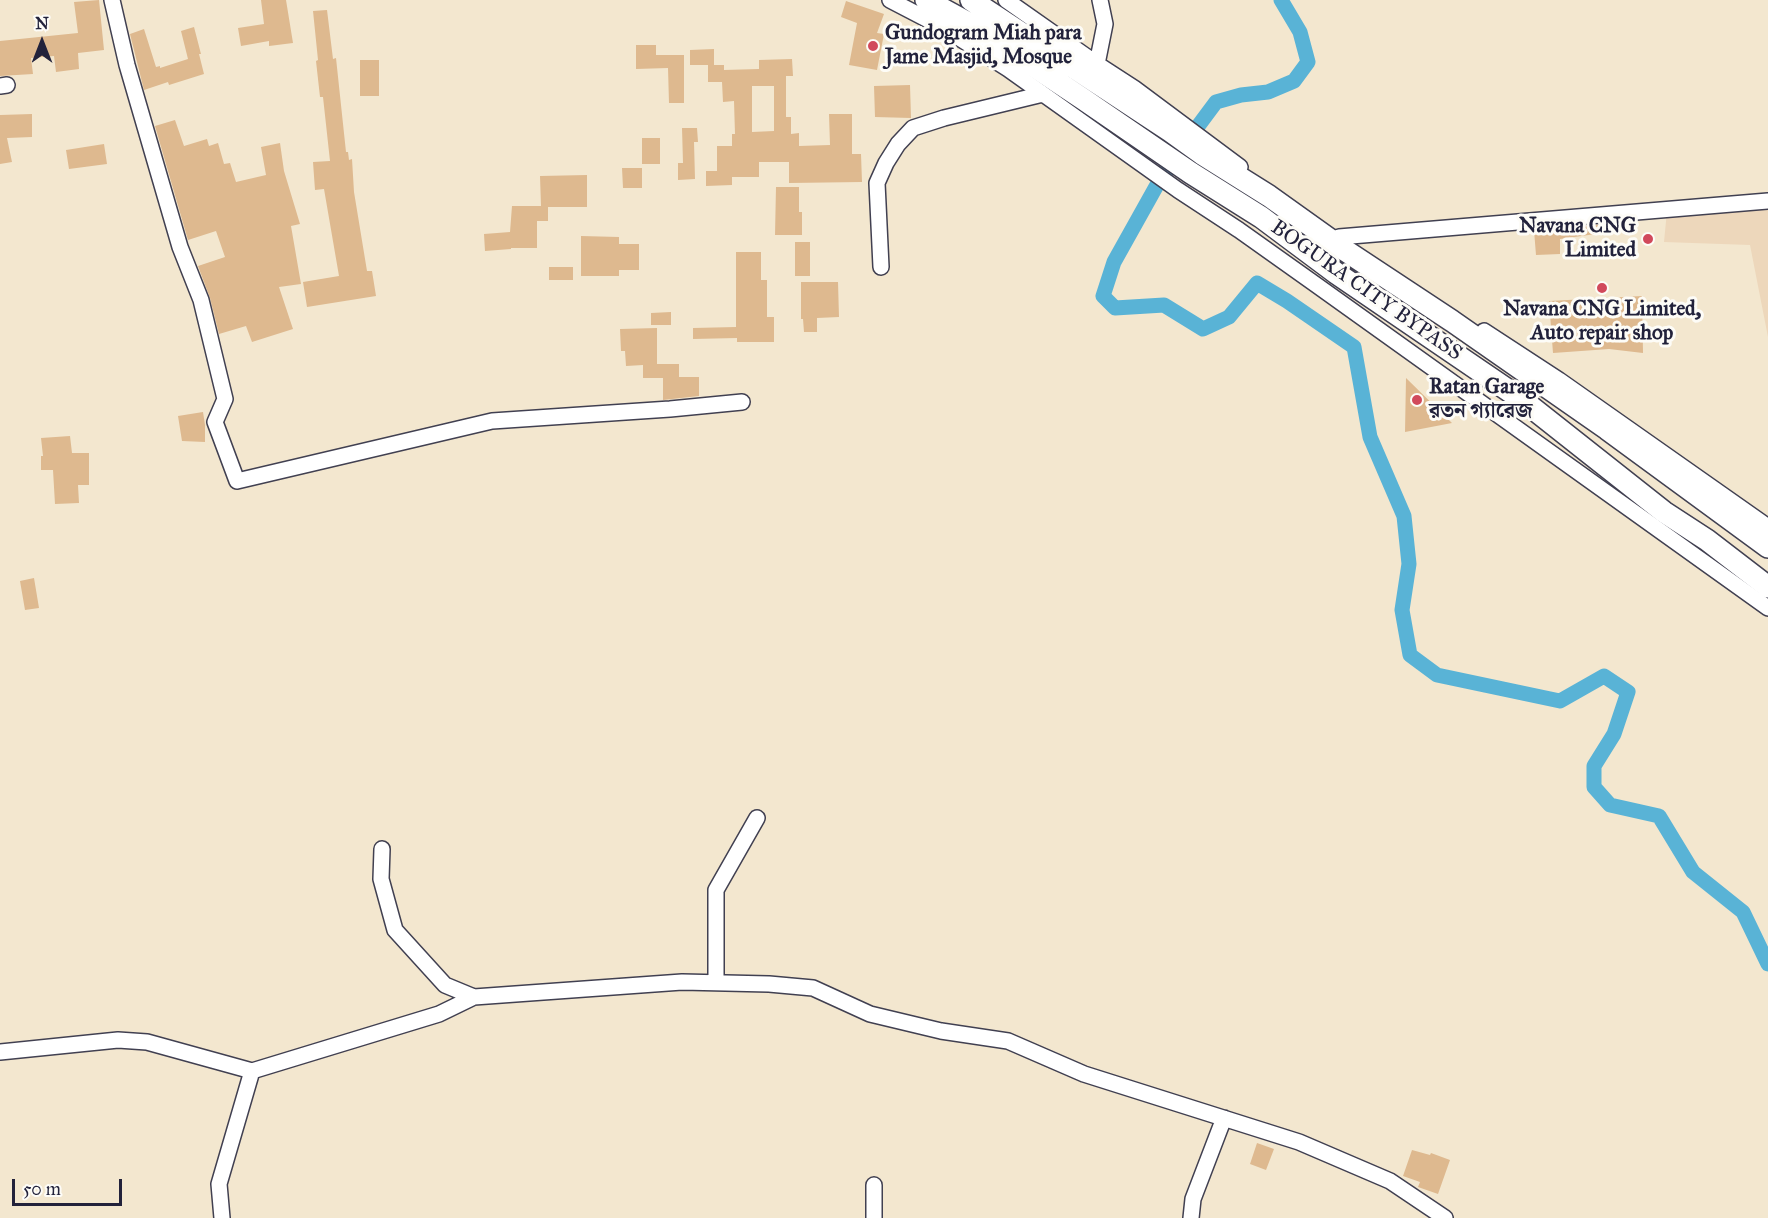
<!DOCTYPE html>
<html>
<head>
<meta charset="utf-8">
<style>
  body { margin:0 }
  #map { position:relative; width:1768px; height:1218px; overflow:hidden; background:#f3e7cf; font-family:"IM FELL Great Primer",serif }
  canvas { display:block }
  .north { position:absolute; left:12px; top:12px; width:60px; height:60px; -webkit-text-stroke:4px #fdfcf7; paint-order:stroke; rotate:0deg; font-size:16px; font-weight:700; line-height:24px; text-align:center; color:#22223b }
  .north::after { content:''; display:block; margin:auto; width:21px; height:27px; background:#22223b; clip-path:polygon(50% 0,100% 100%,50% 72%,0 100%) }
  .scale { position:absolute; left:12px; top:1179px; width:110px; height:27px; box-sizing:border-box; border:3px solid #22223b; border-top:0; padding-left:8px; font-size:18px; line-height:21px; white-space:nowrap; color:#22223b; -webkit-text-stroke:4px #fdfcf7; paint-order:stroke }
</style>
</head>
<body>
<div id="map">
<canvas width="1768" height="1218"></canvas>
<div class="north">N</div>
<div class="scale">50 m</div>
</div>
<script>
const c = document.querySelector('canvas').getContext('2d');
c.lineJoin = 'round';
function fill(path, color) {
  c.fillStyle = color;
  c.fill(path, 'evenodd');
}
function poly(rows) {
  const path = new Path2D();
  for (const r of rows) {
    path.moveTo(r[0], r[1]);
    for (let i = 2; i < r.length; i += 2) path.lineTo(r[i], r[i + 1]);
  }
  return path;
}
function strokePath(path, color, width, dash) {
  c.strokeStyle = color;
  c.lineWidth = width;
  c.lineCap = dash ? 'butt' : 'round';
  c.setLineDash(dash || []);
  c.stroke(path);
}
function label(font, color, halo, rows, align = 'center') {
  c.font = font + ' "IM FELL Great Primer","Noto Serif Bengali",serif';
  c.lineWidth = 6;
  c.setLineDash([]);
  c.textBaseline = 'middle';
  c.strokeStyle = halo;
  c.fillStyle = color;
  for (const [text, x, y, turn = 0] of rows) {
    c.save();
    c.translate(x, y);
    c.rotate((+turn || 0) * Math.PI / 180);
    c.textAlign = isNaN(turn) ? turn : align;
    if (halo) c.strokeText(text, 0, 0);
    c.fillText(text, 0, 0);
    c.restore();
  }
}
const built = poly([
  [1768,204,1768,337,1750,245,1664,242,1667,211]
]);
const canal = poly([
  [1281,0,1300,32,1308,62,1294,81,1268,92,1241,95,1216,102,1184,145,1157,185,1114,262,1103,296,1115,308,1164,305,1203,329,1229,317,1257,283,1287,301,1354,347,1370,437,1404,516,1409,564,1402,610,1410,655,1437,675,1560,701,1604,676,1628,692,1614,734,1594,766,1594,787,1610,805,1659,816,1693,872,1743,912,1768,964]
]);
const building = poly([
  [99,0,104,50,78,53,79,69,56,72,54,56,31,58,33,74,0,76,0,41,78,33,74,2],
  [261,0,286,0,293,43,269,46,269,41,241,46,238,28,264,24],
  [846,1,884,14,877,33,884,34,877,70,849,65,857,23,841,17],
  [327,10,333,59,336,58,346,152,348,152,349,160,352,159,354,192,367,271,372,271,376,296,307,307,303,282,339,276,324,189,315,190,313,162,330,161,323,97,320,97,316,61,318,60,313,11],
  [194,27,201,54,199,54,204,74,169,85,168,82,144,90,130,34,144,29,156,67,160,66,160,68,188,59,181,31],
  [636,45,656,45,656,55,684,55,684,103,669,103,668,68,636,69],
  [714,49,714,65,690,65,690,50],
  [792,59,793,76,786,76,786,117,791,117,791,134,799,133,799,146,830,145,829,114,852,114,852,154,861,154,862,182,789,183,789,162,759,162,759,177,732,177,732,185,706,186,706,171,717,171,717,146,732,146,732,134,735,134,734,101,723,102,722,82,708,82,708,65,724,65,724,70,759,69,759,60],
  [752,86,774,86,774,131,752,132],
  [360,60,379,60,379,96,360,96],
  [910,85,911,118,875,117,874,86],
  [32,114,32,137,7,138,12,162,0,164,0,115],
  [175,120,184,146,207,139,209,146,218,143,224,164,230,163,236,182,266,175,261,147,280,143,284,171,300,224,291,226,301,284,279,287,293,329,252,342,246,326,219,334,210,298,198,266,225,257,216,231,188,240,155,126],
  [682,128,697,128,698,142,694,142,695,179,678,180,678,163,683,163],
  [642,138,660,138,660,164,642,164],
  [104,144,107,164,69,169,66,150],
  [622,168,642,168,642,188,623,188],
  [587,175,587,207,548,207,548,221,537,221,537,248,511,248,511,249,485,251,484,234,510,232,512,206,541,206,540,176],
  [776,187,799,187,799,212,802,212,802,235,775,235],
  [1610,224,1610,232,1560,239,1560,254,1536,255,1534,230],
  [581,236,619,237,619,244,639,244,639,270,619,270,619,276,581,276],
  [795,242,810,242,810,276,795,276],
  [736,252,761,252,761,280,767,280,767,317,774,317,774,342,737,342,737,338,693,339,693,328,736,327],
  [549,267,573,267,573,280,549,280],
  [801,282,838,282,839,317,817,318,817,332,804,332,803,319,801,319],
  [1642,296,1643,353,1609,349,1553,353,1549,301],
  [671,312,671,325,651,325,651,313],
  [657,328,657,364,679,364,679,377,699,377,699,396,663,400,663,378,643,378,643,365,626,366,625,351,621,351,620,329],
  [1406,378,1452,423,1405,432],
  [203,412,205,425,205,442,182,441,178,416],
  [70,436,72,453,89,453,89,485,78,485,79,503,55,504,53,470,41,470,41,456,43,456,41,438],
  [34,578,39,608,25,610,20,581],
  [1257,1143,1274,1149,1266,1170,1250,1164],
  [1412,1150,1430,1155,1431,1153,1450,1160,1438,1194,1418,1187,1420,1182,1403,1176]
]);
const minor = poly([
  [112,0,127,65,180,247,201,300,225,399,215,422,237,481,492,421,670,409,742,402],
  [890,0,940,26,1008,69,1178,190,1239,230,1315,284,1768,608],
  [1006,0,1097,64,1134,88,1240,167],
  [1097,64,1105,24,1100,0],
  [0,86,7,85],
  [1339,237,1768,201],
  [881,267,877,183,886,163,898,144,913,128,944,118,1043,94],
  [1484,331,1559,380,1768,527],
  [716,983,716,890,757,818],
  [474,997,682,982,769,984,813,988,870,1014,941,1031,1008,1041,1084,1074,1299,1142,1390,1181,1445,1218],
  [0,1052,118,1040,147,1042,252,1071,439,1014,474,997,445,985,395,930,381,879,382,849],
  [222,1218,219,1184,252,1071],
  [874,1218,874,1185],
  [1191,1218,1193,1199,1224,1118]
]);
const highway = poly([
  [926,0,970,24,1083,99,1191,173,1261,217,1336,273,1521,399,1664,512,1707,540,1768,587],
  [971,0,1170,131,1202,154,1269,196,1346,251,1452,321,1607,429,1768,547]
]);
const markers = [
  [873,46,6,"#d1495b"],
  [1648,239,6,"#d1495b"],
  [1602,288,6,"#d1495b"],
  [1417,400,6,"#d1495b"]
];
const poiNames = [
  ["Gundogram Miah para",885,34],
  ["Jame Masjid, Mosque",885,58],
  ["Navana CNG",1636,227,"right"],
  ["Limited",1636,251,"right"],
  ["Navana CNG Limited,",1602,310,"center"],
  ["Auto repair shop",1602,334,"center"],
  ["Ratan Garage",1429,388],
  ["রতন গ্যারেজ",1429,412]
];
const streetNames = [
  ["BOGURA CITY BYPASS",1366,291,35]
];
fill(built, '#edd7bb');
strokePath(canal, '#59b3d6', 15);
fill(building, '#deb98f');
strokePath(minor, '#414051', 18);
strokePath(highway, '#414051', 24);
strokePath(minor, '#fff', 15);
strokePath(highway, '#fff', 21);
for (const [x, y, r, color] of markers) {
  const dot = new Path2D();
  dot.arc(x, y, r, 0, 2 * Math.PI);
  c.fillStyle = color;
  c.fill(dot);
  strokePath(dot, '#fdfcf7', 2);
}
label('bold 21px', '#22223b', '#fdfcf7', poiNames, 'left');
label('21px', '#22223b', '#fdfcf7', streetNames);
</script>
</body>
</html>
